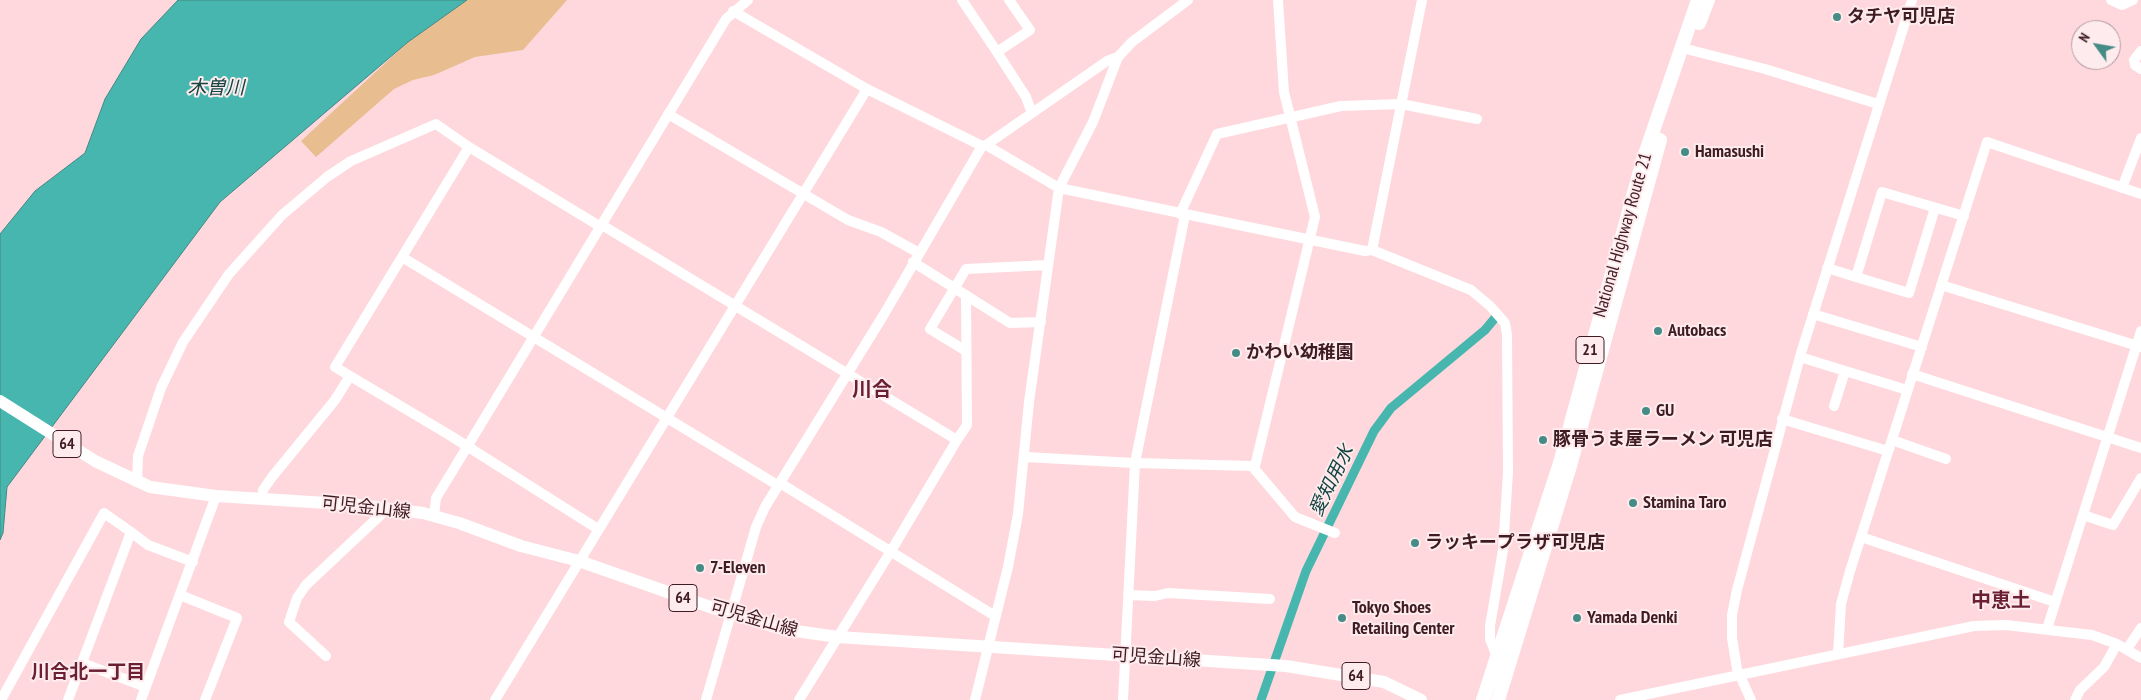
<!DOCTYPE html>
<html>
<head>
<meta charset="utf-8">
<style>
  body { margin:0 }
  #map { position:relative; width:2141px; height:700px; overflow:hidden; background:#fed8dd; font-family:"PT Sans Narrow",sans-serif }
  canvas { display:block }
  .north { position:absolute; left:2071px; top:20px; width:50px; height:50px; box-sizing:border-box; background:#feebed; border:1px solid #b2989c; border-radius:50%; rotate:302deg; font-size:14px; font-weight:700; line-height:20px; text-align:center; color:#3f1c23 }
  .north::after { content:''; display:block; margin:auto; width:18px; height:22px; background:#468c86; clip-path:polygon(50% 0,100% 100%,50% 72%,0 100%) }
</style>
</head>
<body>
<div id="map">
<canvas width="2141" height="700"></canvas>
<div class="north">N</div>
</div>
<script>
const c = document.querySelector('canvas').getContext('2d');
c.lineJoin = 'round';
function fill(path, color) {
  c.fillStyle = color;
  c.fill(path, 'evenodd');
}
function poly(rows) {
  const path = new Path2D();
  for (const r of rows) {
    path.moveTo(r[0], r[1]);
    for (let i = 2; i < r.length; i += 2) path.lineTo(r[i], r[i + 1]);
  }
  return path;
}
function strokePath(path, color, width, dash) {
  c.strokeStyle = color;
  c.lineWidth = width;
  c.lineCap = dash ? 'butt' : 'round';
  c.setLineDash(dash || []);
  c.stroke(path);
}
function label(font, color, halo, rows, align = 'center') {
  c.font = font + ' "PT Sans Narrow","Noto Sans JP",sans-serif';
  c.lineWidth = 4;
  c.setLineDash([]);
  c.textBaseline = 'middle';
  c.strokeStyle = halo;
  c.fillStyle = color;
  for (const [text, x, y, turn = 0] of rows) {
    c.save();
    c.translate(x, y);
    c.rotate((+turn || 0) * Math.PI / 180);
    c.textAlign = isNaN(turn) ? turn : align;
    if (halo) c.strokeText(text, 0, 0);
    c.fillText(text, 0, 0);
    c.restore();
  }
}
const green = poly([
  [467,0,567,0,523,50,475,57,434,75,413,80,394,89,316,157,301,141,408,42]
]);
const water = poly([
  [178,0,467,0,408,42,220,202,7,487,3,533,0,540,0,234,35,191,85,153,105,99,141,39,178,0]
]);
const canal = poly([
  [1261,700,1306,571,1374,431,1391,408,1485,330,1495,318]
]);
const minor = poly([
  [962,0,997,52],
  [1009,0,1030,30,997,52,1026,97,1032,113],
  [2111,0,2122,5,2133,0],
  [733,11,867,89,982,146,986,145,1059,188,1365,251,1372,250,1471,290,1490,306,1505,323,1507,335,1508,472,1503,550,1490,626,1490,639,1497,657],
  [1690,50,1765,69,1878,104],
  [2141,51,2134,60,2135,65,2141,69],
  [668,114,848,220,881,232,919,253],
  [986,145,1107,61,1118,57],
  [469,147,335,367,451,436,598,529],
  [2122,188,2141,138],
  [1180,214,1217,134,1341,106,1401,104,1477,119],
  [602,225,957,440,891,551,799,700],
  [1372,250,1422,0],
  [402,257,779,486],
  [913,262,1010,323,1041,322],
  [1827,268,1856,277,1882,192,1964,216],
  [1856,277,1909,293,1935,208],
  [1941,285,2141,347],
  [1813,314,1922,347],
  [966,351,930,329,966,269,1048,265],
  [1800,357,1907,390],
  [1912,374,2141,448],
  [1834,406,1845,371],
  [1782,419,1888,451],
  [957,440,967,425,966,295],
  [1892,440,1946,459],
  [1025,457,1135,463,1252,466,1295,517,1335,533],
  [1252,466,1255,466,1315,217,1284,92,1278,0],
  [137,482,138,456,161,388,183,342,229,274,282,215,327,177,351,161,436,124,469,147,601,227],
  [780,483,995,616],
  [262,499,263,490,272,477,335,400,350,376],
  [2083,515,2113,525,2141,478],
  [434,516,436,498,458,462,726,19,748,0],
  [131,532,148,545,193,562],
  [1861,537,2055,602],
  [180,595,237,618,205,700],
  [1128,595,1155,596,1168,593,1270,599],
  [2047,629,2141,331],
  [2127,649,2141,628],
  [1838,654,1841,604,1850,571,1987,142,2141,194],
  [326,656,289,622,297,598,306,585,388,508],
  [82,663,146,687],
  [1,700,104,513,131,532,68,700],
  [141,700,216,496],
  [495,700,867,89],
  [706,700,756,527,765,507,883,316,982,146],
  [975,700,1008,567,1018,514,1029,402,1059,188,1093,122,1118,57,1132,42,1188,0],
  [1123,700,1135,463,1185,215],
  [1620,700,1974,626,2006,625,2092,635,2117,644,2141,658],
  [1751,700,1737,669,1732,638,1732,615,1737,590,1801,353,1912,0],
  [2075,700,2080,690,2104,667,2117,644]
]);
const major = poly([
  [0,401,95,461,150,487,216,496,358,505,423,513,459,523,521,546,579,561,713,608,782,629,838,637,1286,666,1384,682,1421,700]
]);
const highway = poly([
  [1699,23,1708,0],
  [1483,700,1560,463,1643,160,1698,0],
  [1498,700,1570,466,1660,140]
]);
const markers = [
  [1837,17,5,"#468c86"],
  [1685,152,5,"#468c86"],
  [1658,331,5,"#468c86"],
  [1236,353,5,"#468c86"],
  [1646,411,5,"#468c86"],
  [1543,440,5,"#468c86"],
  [1633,503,5,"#468c86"],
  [1415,543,5,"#468c86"],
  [700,568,5,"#468c86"],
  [1342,618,5,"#468c86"],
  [1577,618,5,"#468c86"]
];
const shields = [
  [1590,350,28],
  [67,444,28],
  [683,598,28],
  [1356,676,28]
];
const shieldNames = [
  ["21",1590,350],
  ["64",67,444],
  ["64",683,598],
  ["64",1356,676]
];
const poiNames = [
  ["タチヤ可児店",1847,17],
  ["Hamasushi",1695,152],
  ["Autobacs",1668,331],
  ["かわい幼稚園",1246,353],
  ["GU",1656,411],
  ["豚骨うま屋ラーメン 可児店",1553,440],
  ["Stamina Taro",1643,503],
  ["ラッキープラザ可児店",1425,543],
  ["7-Eleven",710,568],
  ["Tokyo Shoes",1352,608],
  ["Retailing Center",1352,629],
  ["Yamada Denki",1587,618]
];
const streetNames = [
  ["National Highway Route 21",1623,235,-74],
  ["可児金山線",366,508,6],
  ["可児金山線",754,619,16],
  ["可児金山線",1156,658,4]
];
const waterNames = [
  ["木曽川",216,89],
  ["愛知用水",1332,481,-64]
];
const neighbourhoodNames = [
  ["川合北一丁目",88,673]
];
const quarterNames = [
  ["川合",872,390],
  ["中恵土",2001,601]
];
fill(green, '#e8bd90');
fill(water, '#46b6ae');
strokePath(water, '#448884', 1);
strokePath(canal, '#46b6ae', 9);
strokePath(minor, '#fff', 10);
strokePath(major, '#fff', 12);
strokePath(highway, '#fff', 14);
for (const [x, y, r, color] of markers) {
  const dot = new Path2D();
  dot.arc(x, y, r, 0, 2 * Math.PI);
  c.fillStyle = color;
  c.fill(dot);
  strokePath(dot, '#feebed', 2);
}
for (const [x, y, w] of shields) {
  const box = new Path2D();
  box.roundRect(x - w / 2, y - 13.5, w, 27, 4);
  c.fillStyle = '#feebed';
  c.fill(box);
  strokePath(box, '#3f1c23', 1);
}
label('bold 16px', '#3f1c23', null, shieldNames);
label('bold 18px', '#3f1c23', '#feebed', poiNames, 'left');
label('18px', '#3f1c23', '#feebed', streetNames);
label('italic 19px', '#124441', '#feebed', waterNames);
label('bold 19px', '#6b1f34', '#feebed', neighbourhoodNames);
label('bold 20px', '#6b1f34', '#feebed', quarterNames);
</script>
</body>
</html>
